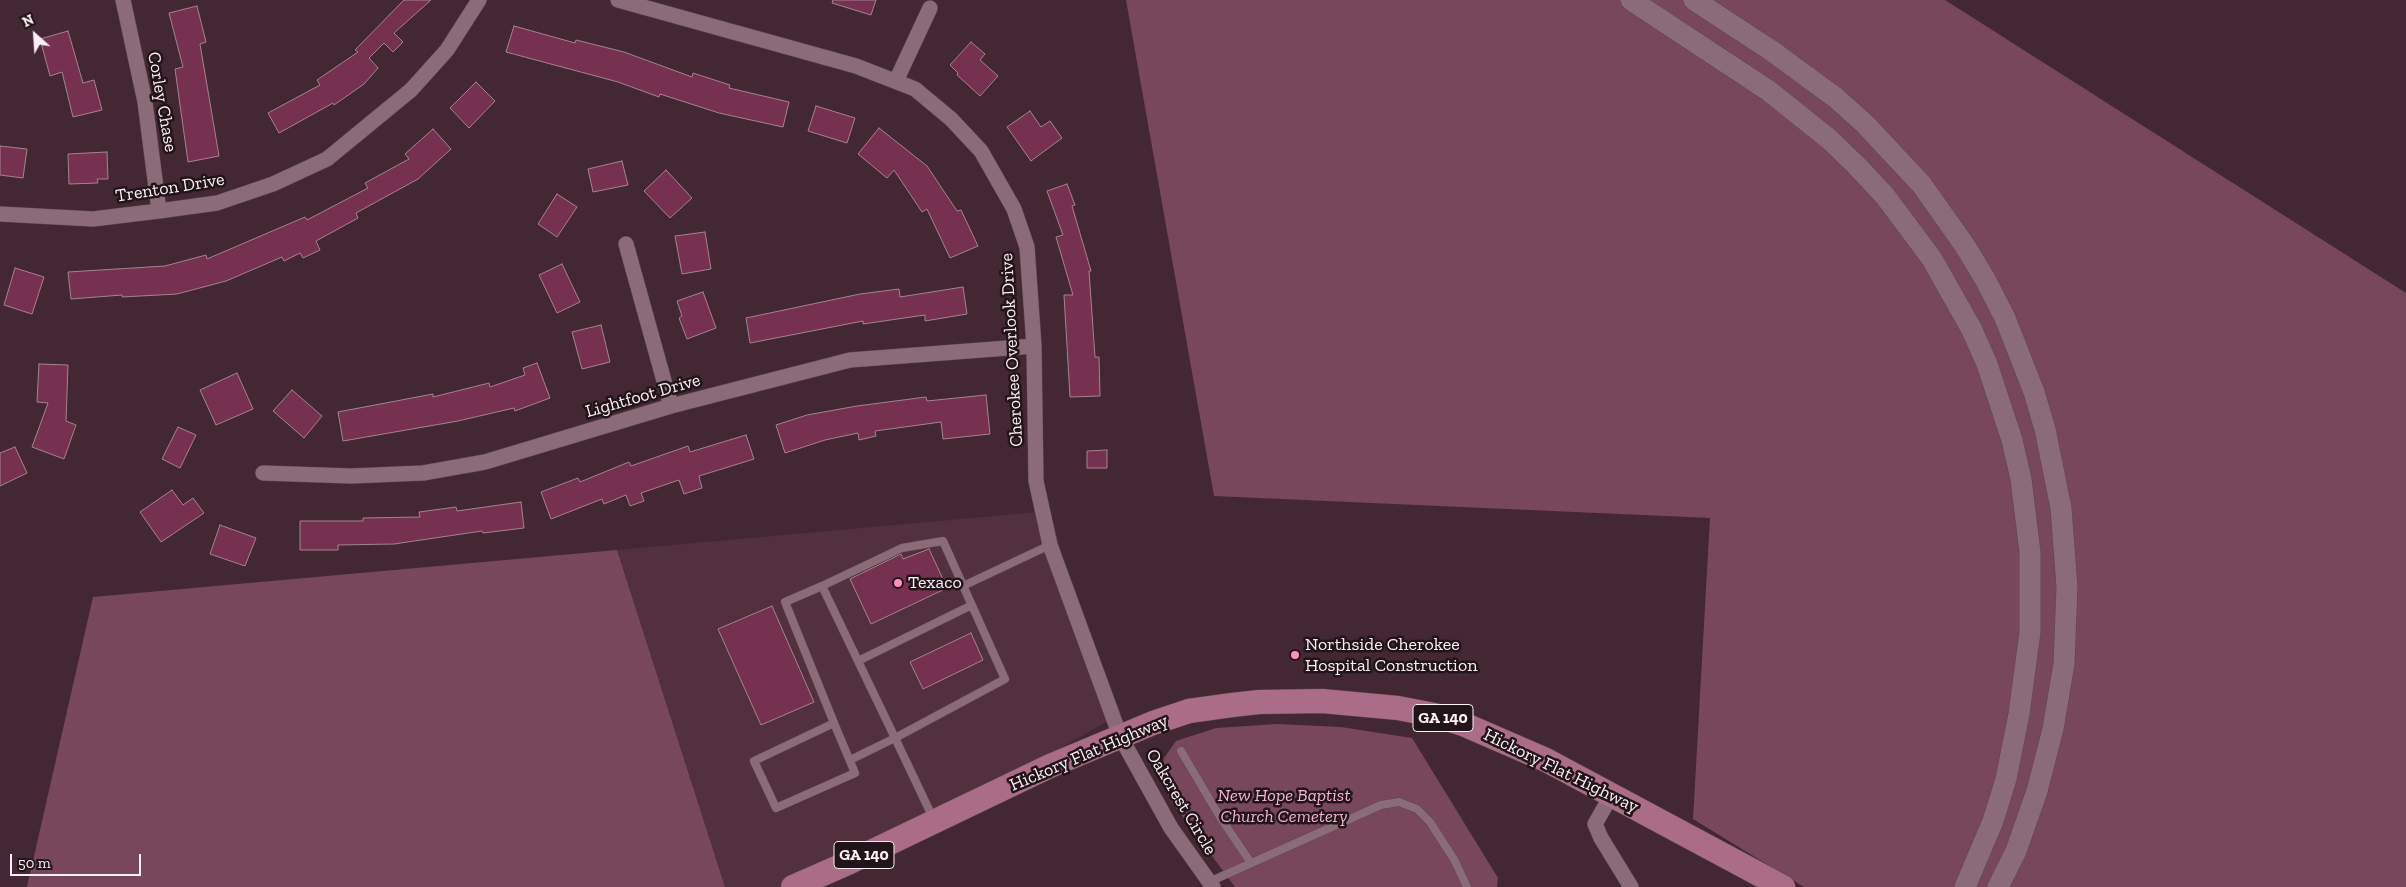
<!DOCTYPE html>
<html>
<head>
<meta charset="utf-8">
<style>
  body { margin:0 }
  #map { position:relative; width:2406px; height:887px; overflow:hidden; background:#432833; font-family:"Zilla Slab",serif }
  canvas { display:block }
  .north { position:absolute; left:10px; top:10px; width:50px; height:50px; -webkit-text-stroke:4px #22151a; paint-order:stroke; rotate:334deg; font-size:14px; font-weight:700; line-height:20px; text-align:center; color:#feeff5 }
  .north::after { content:''; display:block; margin:auto; width:18px; height:22px; background:#feeff5; clip-path:polygon(50% 0,100% 100%,50% 72%,0 100%) }
  .scale { position:absolute; left:10px; top:854px; width:131px; height:22px; box-sizing:border-box; border:2px solid #feeff5; border-top:0; padding-left:6px; font-size:15px; line-height:18px; white-space:nowrap; color:#feeff5; -webkit-text-stroke:4px #22151a; paint-order:stroke }
</style>
</head>
<body>
<div id="map">
<canvas width="2406" height="887"></canvas>
<div class="north">N</div>
<div class="scale">50 m</div>
</div>
<script>
const c = document.querySelector('canvas').getContext('2d');
c.lineJoin = 'round';
function fill(path, color) {
  c.fillStyle = color;
  c.fill(path, 'evenodd');
}
function poly(rows) {
  const path = new Path2D();
  for (const r of rows) {
    path.moveTo(r[0], r[1]);
    for (let i = 2; i < r.length; i += 2) path.lineTo(r[i], r[i + 1]);
  }
  return path;
}
function strokePath(path, color, width, dash) {
  c.strokeStyle = color;
  c.lineWidth = width;
  c.lineCap = dash ? 'butt' : 'round';
  c.setLineDash(dash || []);
  c.stroke(path);
}
function label(font, color, halo, rows, align = 'center') {
  c.font = font + ' "Zilla Slab",serif';
  c.lineWidth = 5;
  c.setLineDash([]);
  c.textBaseline = 'middle';
  c.strokeStyle = halo;
  c.fillStyle = color;
  for (const [text, x, y, turn = 0] of rows) {
    c.save();
    c.translate(x, y);
    c.rotate((+turn || 0) * Math.PI / 180);
    c.textAlign = isNaN(turn) ? turn : align;
    if (halo) c.strokeText(text, 0, 0);
    c.fillText(text, 0, 0);
    c.restore();
  }
}
const built = poly([
  [1050,511,1108,721,864,860,796,887,725,887,617,550]
]);
const green = poly([
  [1126,0,1945,0,2406,293,2406,887,1804,887,1693,819,1710,518,1214,496],
  [617,550,725,887,27,887,93,597],
  [1277,724,1341,727,1412,738,1498,878,1497,887,1235,887,1171,801,1161,778,1164,758,1176,741,1216,728]
]);
const building = poly([
  [404,0,431,0,394,33,403,42,393,52,384,43,369,58,378,68,364,84,334,105,333,103,279,133,268,113,320,85,317,80,358,52,355,50,404,0],
  [833,0,876,0,871,15,832,3,833,0],
  [197,6,206,42,200,44,219,156,188,162,175,69,183,67,169,13,197,6],
  [514,26,575,43,576,40,624,52,692,77,693,73,730,85,729,88,789,102,783,127,719,113,660,94,659,97,618,82,506,52,514,26],
  [68,31,83,83,94,80,102,110,73,117,62,72,50,76,40,39,68,31],
  [971,42,985,54,980,60,998,76,980,96,957,75,958,73,950,65,971,42],
  [476,82,495,101,469,128,450,108,476,82],
  [816,106,855,118,847,143,808,131,816,106],
  [1030,111,1041,127,1050,121,1062,138,1031,161,1007,127,1030,111],
  [879,128,927,166,957,211,961,210,978,246,950,258,927,209,922,212,894,170,887,178,858,154,879,128],
  [433,129,451,149,418,179,356,213,358,218,316,241,320,250,303,258,300,253,284,261,282,257,226,281,177,294,122,297,122,295,71,299,68,272,165,266,206,255,207,259,305,217,307,220,368,188,365,183,409,159,405,154,433,129],
  [0,146,27,149,23,178,0,175,0,146],
  [107,152,108,179,97,179,98,183,69,184,68,154,107,152],
  [622,161,628,185,593,192,588,169,622,161],
  [666,170,692,198,670,218,644,191,666,170],
  [1067,184,1075,205,1072,206,1091,271,1089,271,1095,357,1099,357,1100,396,1070,397,1064,295,1073,295,1056,237,1063,235,1047,191,1067,184],
  [557,194,577,207,557,237,538,224,557,194],
  [705,232,711,269,682,274,675,236,705,232],
  [562,264,580,302,557,313,539,275,562,264],
  [15,268,44,277,32,314,4,305,15,268],
  [963,287,967,314,925,321,925,315,863,324,863,321,750,343,746,318,860,294,899,289,900,297,963,287],
  [703,292,716,328,687,339,679,318,682,316,677,301,703,292],
  [601,325,610,362,582,369,572,332,601,325],
  [537,363,550,398,515,411,514,408,458,421,343,441,338,412,433,394,433,397,489,383,490,387,525,375,523,368,537,363],
  [39,364,68,365,66,421,76,425,64,459,32,447,48,403,37,402,39,364],
  [237,373,253,409,216,425,200,390,237,373],
  [292,390,322,416,304,438,273,411,292,390],
  [986,395,990,434,943,439,941,422,875,431,876,436,859,440,858,433,825,440,785,453,776,425,807,415,857,406,926,397,927,401,986,395],
  [178,427,196,435,180,468,162,459,178,427],
  [746,435,754,459,699,476,702,488,684,494,679,480,641,493,644,501,630,506,626,495,604,504,602,499,551,519,541,492,578,478,580,482,629,462,631,466,688,446,690,452,746,435],
  [15,447,27,473,0,486,0,453,15,447],
  [1107,450,1107,468,1087,468,1087,451,1107,450],
  [172,490,183,505,193,498,204,513,161,542,140,512,172,490],
  [521,502,524,528,483,533,482,531,394,544,338,545,338,550,300,550,300,521,363,521,363,518,420,517,419,512,456,507,457,511,521,502],
  [220,525,256,538,245,566,210,554,220,525],
  [929,549,947,588,871,624,850,579,901,554,903,559,929,549],
  [772,606,814,702,761,725,718,629,772,606],
  [971,633,983,660,923,689,910,662,971,633]
]);
const lane = poly([
  [822,586,785,602,834,723,754,761,776,808,855,773,834,723],
  [963,586,1050,545],
  [858,661,972,605],
  [1181,751,1220,817,1251,863],
  [850,760,895,738,1005,679,943,541,902,548,822,586,895,738,933,818],
  [1209,882,1381,805,1399,802,1417,809,1430,822,1455,861,1467,887]
]);
const street = poly([
  [123,0,145,102,159,211],
  [618,0,856,66,915,89,951,119,981,151,1014,209,1027,247,1034,346,1036,481,1050,545,1120,736,1171,828,1213,887],
  [896,81,930,8],
  [0,214,93,219,159,211,217,203,273,184,327,159,411,90,447,50,479,0],
  [626,244,671,406],
  [263,473,351,476,423,473,485,462,671,406,850,360,1034,346],
  [1612,794,1595,824,1601,838,1631,887]
]);
const secondary = poly([
  [1631,0,1769,91,1829,139,1856,165,1885,196,1932,259,1972,330,1987,364,2012,440,2021,479,2030,552,2030,632,2019,714,2006,779,1993,821,1965,887],
  [1694,0,1772,51,1836,98,1865,124,1922,185,1965,246,1985,279,2005,318,2034,392,2045,429,2061,508,2067,587,2064,664,2053,729,2037,791,2016,851,1998,887]
]);
const primary = poly([
  [793,887,850,862,1050,766,1153,723,1189,711,1232,705,1259,702,1322,701,1398,708,1434,715,1463,724,1546,760,1783,887]
]);
const markers = [
  [898,583,5,"#fd8ebe"],
  [1295,655,5,"#fd8ebe"]
];
const shields = [
  [1443,718,60],
  [864,855,60]
];
const shieldNames = [
  ["GA 140",1443,718],
  ["GA 140",864,855]
];
const streetNames = [
  ["Corley Chase",162,102,80],
  ["Trenton Drive",170,188,-9],
  ["Cherokee Overlook Drive",1012,350,-93],
  ["Lightfoot Drive",643,396,-16],
  ["Hickory Flat Highway",1089,753,-23],
  ["Hickory Flat Highway",1561,771,26],
  ["Oakcrest Circle",1181,802,59]
];
const poiNames = [
  ["Texaco",908,583],
  ["Northside Cherokee",1305,645],
  ["Hospital Construction",1305,666]
];
const parkNames = [
  ["New Hope Baptist",1284,796],
  ["Church Cemetery",1284,817]
];
fill(built, '#52303e');
fill(green, '#78475b');
fill(building, '#763151');
strokePath(building, '#a4838f', 1);
strokePath(lane, '#5c464f', 9);
strokePath(street, '#5c464f', 16);
strokePath(secondary, '#5c464f', 22);
strokePath(primary, '#5c464f', 25);
strokePath(lane, '#8a6b77', 8);
strokePath(street, '#8a6b77', 15);
strokePath(secondary, '#8a6b77', 21);
strokePath(primary, '#ab6c87', 24);
for (const [x, y, r, color] of markers) {
  const dot = new Path2D();
  dot.arc(x, y, r, 0, 2 * Math.PI);
  c.fillStyle = color;
  c.fill(dot);
  strokePath(dot, '#22151a', 2);
}
for (const [x, y, w] of shields) {
  const box = new Path2D();
  box.roundRect(x - w / 2, y - 13.5, w, 27, 4);
  c.fillStyle = '#22151a';
  c.fill(box);
  strokePath(box, '#feeff5', 1);
}
label('bold 16px', '#feeff5', null, shieldNames);
label('18px', '#feeff5', '#22151a', streetNames);
label('18px', '#feeff5', '#22151a', poiNames, 'left');
label('italic 18px', '#f4b4cd', '#22151a', parkNames);
</script>
</body>
</html>
